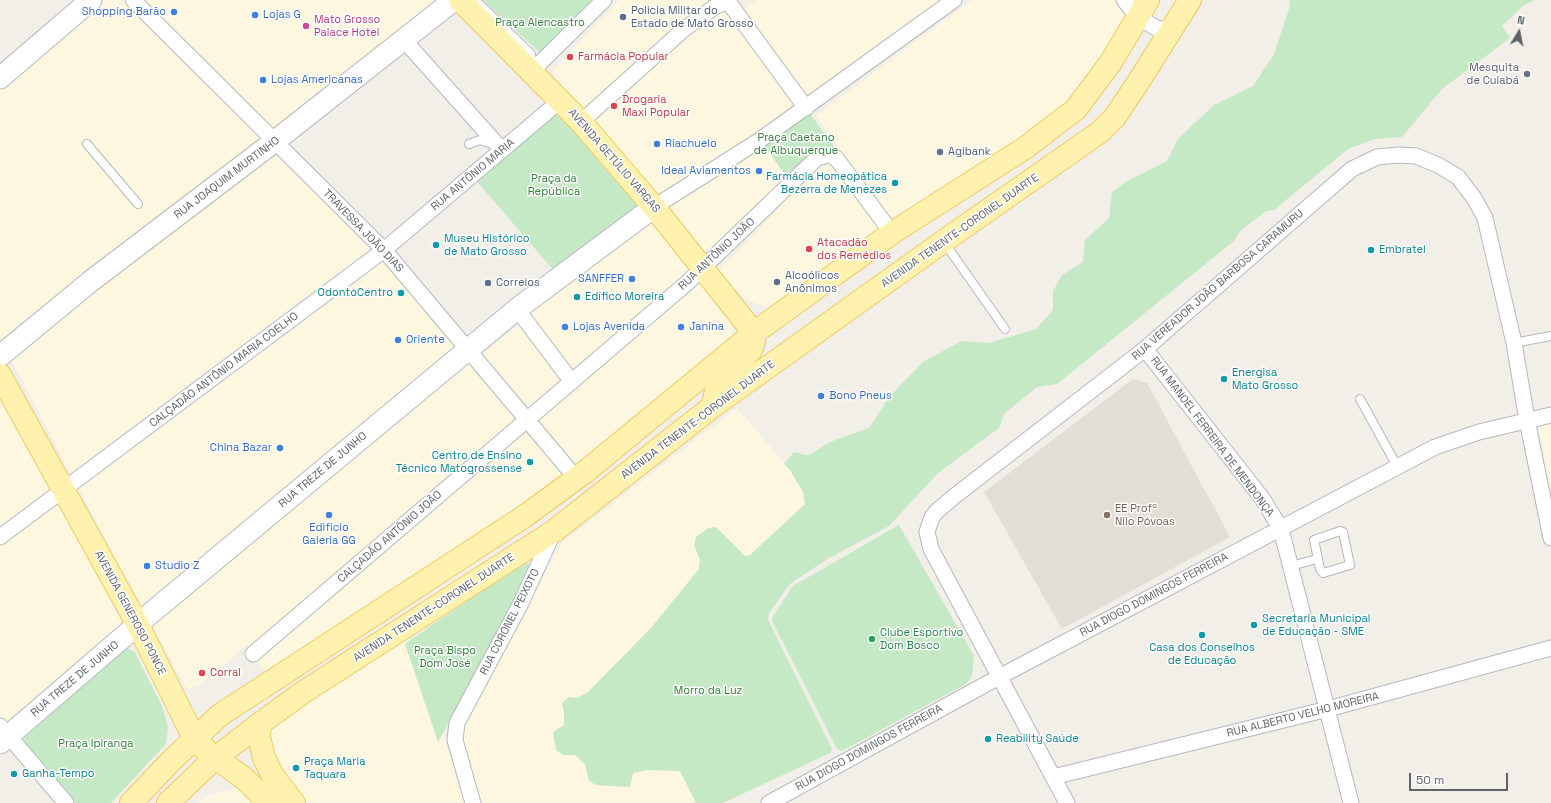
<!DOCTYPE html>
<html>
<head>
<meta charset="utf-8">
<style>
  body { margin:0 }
  #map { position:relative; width:1551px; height:803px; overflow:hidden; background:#f1efe8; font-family:"Space Grotesk",sans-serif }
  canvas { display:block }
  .north { position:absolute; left:1499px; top:12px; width:40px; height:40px; -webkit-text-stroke:3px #fff; paint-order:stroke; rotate:10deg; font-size:11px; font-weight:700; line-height:16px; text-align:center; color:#5f6368 }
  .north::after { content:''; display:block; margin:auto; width:14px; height:18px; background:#5f6368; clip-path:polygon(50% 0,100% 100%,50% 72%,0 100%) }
  .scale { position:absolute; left:1409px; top:773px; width:99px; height:18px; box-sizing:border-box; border:2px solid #5f6368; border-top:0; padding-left:5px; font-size:12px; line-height:14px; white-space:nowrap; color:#5f6368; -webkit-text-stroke:3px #fff; paint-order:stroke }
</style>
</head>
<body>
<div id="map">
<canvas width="1551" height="803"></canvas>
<div class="north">N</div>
<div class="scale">50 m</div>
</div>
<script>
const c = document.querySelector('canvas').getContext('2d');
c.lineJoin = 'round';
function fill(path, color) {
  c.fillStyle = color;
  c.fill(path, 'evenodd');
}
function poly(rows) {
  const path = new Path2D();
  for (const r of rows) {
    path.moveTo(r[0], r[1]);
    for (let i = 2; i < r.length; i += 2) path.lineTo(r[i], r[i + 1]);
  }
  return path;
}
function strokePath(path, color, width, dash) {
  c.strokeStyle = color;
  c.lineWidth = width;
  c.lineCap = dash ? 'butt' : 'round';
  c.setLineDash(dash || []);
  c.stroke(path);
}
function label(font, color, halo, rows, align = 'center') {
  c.font = font + ' "Space Grotesk",sans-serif';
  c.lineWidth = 3;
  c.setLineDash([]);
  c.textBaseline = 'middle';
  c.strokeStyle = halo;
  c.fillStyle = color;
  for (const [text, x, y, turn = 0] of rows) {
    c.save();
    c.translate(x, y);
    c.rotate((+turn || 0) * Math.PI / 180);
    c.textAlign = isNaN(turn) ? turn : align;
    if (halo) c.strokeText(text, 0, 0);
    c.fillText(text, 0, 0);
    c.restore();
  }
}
const commercial = poly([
  [103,0,132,0,270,139,5,347,0,338,0,86],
  [141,0,444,0,272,132],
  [619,0,723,0,585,115,552,72],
  [758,0,949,0,808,104,740,10],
  [972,0,1119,0,1132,17,1070,108,902,222,890,220,816,116],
  [730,8,803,108,657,201,588,120,707,20],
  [764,144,783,172,786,179,705,263,662,206],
  [277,149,377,251,74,479,11,359],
  [822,162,831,162,888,233,777,308,764,307,746,299,717,273],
  [649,219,692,275,572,377,527,316],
  [384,256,459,346,143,610,78,487],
  [701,283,731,319,732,338,578,473,533,420],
  [521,323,569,381,528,415,480,356],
  [472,360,523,423,251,651,247,645,198,686,187,689,153,626],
  [0,397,56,490,0,531],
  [737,408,790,470,803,492,806,504,750,555,745,556,716,527,694,545,700,560,699,569,651,628,587,693,577,698,569,697,564,713,564,725,560,729,563,755,575,755,585,764,589,780,596,785,630,787,633,773,647,770,680,771,696,803,479,803,462,745,463,728,533,596,563,542],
  [1551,422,1551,492,1538,424],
  [526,426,558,469,564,482,266,673,256,659],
  [59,502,125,629,8,727,0,717,0,546],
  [409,637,450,755,464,803,302,803,288,785,263,734,292,712],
  [236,788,258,798,263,803,198,803,204,797]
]);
const education = poly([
  [1133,379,1147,383,1230,537,1062,629,984,492]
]);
const green = poly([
  [483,0,596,0,542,52,538,51],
  [1289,0,1535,0,1524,5,1502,26,1510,38,1442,89,1402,137,1375,139,1348,149,1274,210,1266,211,1240,231,1234,241,1057,384,1037,387,1004,414,999,428,938,473,889,526,829,558,790,584,769,613,768,620,832,749,830,753,723,803,696,803,680,771,647,770,633,773,630,787,596,785,589,781,585,764,575,755,563,755,556,750,553,732,564,725,564,713,562,703,569,697,577,698,587,693,651,628,699,569,700,560,694,545,696,537,708,528,716,527,745,556,750,555,805,504,803,492,790,470,784,464,794,452,805,455,811,454,830,442,869,428,890,396,924,361,962,341,989,343,1036,329,1053,310,1053,291,1062,275,1083,262,1085,240,1109,218,1112,192,1127,181,1167,161,1178,139,1214,105,1253,86,1274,54,1290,6],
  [561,105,642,209,556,273,474,178],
  [806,108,840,155,833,156,787,183,783,172,760,140],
  [899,525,974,656,972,676,966,684,842,751,837,749,772,621,773,616,793,586],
  [521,563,529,564,530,572,438,742,405,644],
  [127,648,135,653,162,706,168,727,166,744,111,803,76,803,25,743,24,738,123,650]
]);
const lane = poly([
  [473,0,476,1,531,54,532,67],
  [87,144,138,204],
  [469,144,480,140,492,144],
  [944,242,1005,329],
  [1514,343,1551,336],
  [1360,399,1397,466],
  [1340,531,1343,532,1350,565,1323,573,1320,569,1314,540,1340,531],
  [1291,566,1317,559]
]);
const street = poly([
  [133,0,384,250,576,478],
  [727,0,806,108],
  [1124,0,1138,17,1156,28,1163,29,1172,27],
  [404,40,502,150],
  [532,71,604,0],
  [581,122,683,30,713,8,729,0],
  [654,207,760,140,954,0],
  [517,309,572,382],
  [1145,349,1262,498,1281,529,1351,803],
  [0,537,384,250,561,100],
  [253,654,687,283,817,158,829,155,836,158,892,233],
  [0,726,66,803],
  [1053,777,1328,709,1551,648],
  [473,803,455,740,457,723,520,605,554,531],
  [769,803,999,677,1435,447,1479,432,1551,415],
  [1067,803,931,549,927,532,932,517,937,511,956,495,1145,349,1352,169,1377,157,1398,155,1416,156,1438,165,1458,177,1474,198,1485,218,1514,343,1527,420,1551,538]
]);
const secondary = poly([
  [0,78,91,0],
  [0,356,91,281,275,141,454,0],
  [0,743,151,613,517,309,654,207]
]);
const primary = poly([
  [460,0,581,122,654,207,754,333,754,341,751,350,716,390,713,406],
  [0,375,138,625,194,738,208,752,245,779,269,803],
  [260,723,259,737,264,758,273,776,294,803],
  [131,803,171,761,220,715,525,516,585,472,754,333,892,233,1025,148,1076,109,1111,62,1148,0],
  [168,803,215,758,265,720,302,693,554,531,712,407,944,241,1100,132,1115,117,1139,81,1190,0]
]);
const markers = [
  [174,12,4,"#3f7fe0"],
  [255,15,4,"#3f7fe0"],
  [623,17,4,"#5c6f8a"],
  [306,26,4,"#d1479c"],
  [570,57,4,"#e0444e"],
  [1527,74,4,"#6b7280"],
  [263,80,4,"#3f7fe0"],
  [614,106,4,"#e0444e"],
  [657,144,4,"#3f7fe0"],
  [940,152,4,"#5c6f8a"],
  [759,171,4,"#3f7fe0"],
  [895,183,4,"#0f9aa8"],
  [436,245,4,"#0f9aa8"],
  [809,249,4,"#e0444e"],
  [1371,250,4,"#0f9aa8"],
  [632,279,4,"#3f7fe0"],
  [777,282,4,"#5c6f8a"],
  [488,283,4,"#5c6f8a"],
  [401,293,4,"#0f9aa8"],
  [577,297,4,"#0f9aa8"],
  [565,327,4,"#3f7fe0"],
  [681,327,4,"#3f7fe0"],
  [398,340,4,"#3f7fe0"],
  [1224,379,4,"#0f9aa8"],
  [821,396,4,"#3f7fe0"],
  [280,448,4,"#3f7fe0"],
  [530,462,4,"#0f9aa8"],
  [329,515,4,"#3f7fe0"],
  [1107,515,4,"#8d6e63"],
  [147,566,4,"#3f7fe0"],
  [1254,625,4,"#0f9aa8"],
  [1202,635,4,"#0f9aa8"],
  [872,639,4,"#2e9e5b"],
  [202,673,4,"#e0444e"],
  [988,739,4,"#0f9aa8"],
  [296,768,4,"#0f9aa8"],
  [14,774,4,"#0f9aa8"]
];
const serviceNames = [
  ["Policia Militar do",631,11],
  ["Estado de Mato Grosso",631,24],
  ["Agibank",948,152],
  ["Alcoólicos",785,276],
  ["Anônimos",785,289],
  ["Correios",496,283]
];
const shopNames = [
  ["Shopping Barão",166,12,"right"],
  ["Lojas G",263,15],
  ["Lojas Americanas",271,80],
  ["Riachuelo",665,144],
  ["Ideal Aviamentos",751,171,"right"],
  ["SANFFER",624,279,"right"],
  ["Lojas Avenida",573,327],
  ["Janina",689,327],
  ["Oriente",406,340],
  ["Bono Pneus",829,396],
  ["China Bazar",272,448,"right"],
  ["Edifício",329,528,"center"],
  ["Galeria GG",329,541,"center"],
  ["Studio Z",155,566]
];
const hotelNames = [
  ["Mato Grosso",314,20],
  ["Palace Hotel",314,33]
];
const parkNames = [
  ["Praça Alencastro",540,23],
  ["Praça Caetano",796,138],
  ["de Albuquerque",796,151],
  ["Praça da",554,179],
  ["República",554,192],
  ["Praça Bispo",445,651],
  ["Dom José",445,664],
  ["Morro da Luz",708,691],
  ["Praça Ipiranga",96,744]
];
const healthNames = [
  ["Farmácia Popular",578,57],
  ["Drogaria",622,100],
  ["Maxi Popular",622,113],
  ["Atacadão",817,243],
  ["dos Remédios",817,256],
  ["Corral",210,673]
];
const worshipNames = [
  ["Mesquita",1519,68],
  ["de Cuiabá",1519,81]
];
const streetNames = [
  ["AVENIDA GETÚLIO VARGAS",614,161,49],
  ["RUA ANTÔNIO MARIA",473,175,-40],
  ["RUA JOAQUIM MURTINHO",227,178,-37],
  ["TRAVESSA JOÃO DIAS",363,231,46],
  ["AVENIDA TENENTE-CORONEL DUARTE",960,231,-35],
  ["RUA ANTÔNIO JOÃO",717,254,-43],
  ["RUA VEREADOR JOÃO BARBOSA CARAMURU",1218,285,-41],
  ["CALÇADÃO ANTÔNIO MARIA COELHO",224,370,-37],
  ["AVENIDA TENENTE-CORONEL DUARTE",698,420,-37],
  ["RUA MANOEL FERREIRA DE MENDONÇA",1212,437,53],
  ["RUA TREZE DE JUNHO",323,470,-40],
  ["CALÇADÃO ANTÔNIO JOÃO",390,537,-41],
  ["RUA DIOGO DOMINGOS FERREIRA",1154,595,-28],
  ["AVENIDA TENENTE-CORONEL DUARTE",434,608,-33],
  ["AVENIDA GENEROSO PONCE",130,613,62],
  ["RUA CORONEL PEIXOTO",510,622,-63],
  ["RUA TREZE DE JUNHO",75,679,-40],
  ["RUA ALBERTO VELHO MOREIRA",1303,715,-14],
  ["RUA DIOGO DOMINGOS FERREIRA",869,748,-29]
];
const cultureNames = [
  ["Farmácia Homeopática",887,177,"right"],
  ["Bezerra de Menezes",887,190,"right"],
  ["Museu Histórico",444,239],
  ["de Mato Grosso",444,252],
  ["Embratel",1379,250],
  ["OdontoCentro",393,293,"right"],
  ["Edífico Moreira",585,297],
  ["Energisa",1232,373],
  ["Mato Grosso",1232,386],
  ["Centro de Ensino",522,456,"right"],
  ["Técnico Matogrossense",522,469,"right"],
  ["Secretaria Municipal",1262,619],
  ["de Educação - SME",1262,632],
  ["Casa dos Conselhos",1202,648,"center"],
  ["de Educação",1202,661,"center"],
  ["Reability Saúde",996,739],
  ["Praça Maria",304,762],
  ["Taquara",304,775],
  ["Ganha-Tempo",22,774]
];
const educationNames = [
  ["EE Profº",1115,509],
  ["Nilo Póvoas",1115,522]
];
const leisureNames = [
  ["Clube Esportivo",880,633],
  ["Dom Bosco",880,646]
];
fill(commercial, '#fef7e0');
fill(education, '#e1ded6');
fill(green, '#c5e8c5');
strokePath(lane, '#b5b8bc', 10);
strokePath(street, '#b5b8bc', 17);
strokePath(secondary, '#b6babf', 23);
strokePath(primary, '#f2c960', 24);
strokePath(lane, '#fff', 8);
strokePath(street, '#fff', 15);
strokePath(secondary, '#fff', 21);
strokePath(primary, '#fff2af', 22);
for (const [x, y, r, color] of markers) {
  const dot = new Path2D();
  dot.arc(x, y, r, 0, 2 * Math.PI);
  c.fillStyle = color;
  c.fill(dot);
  strokePath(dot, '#fff', 1.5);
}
label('11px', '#4e5e75', '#fff', serviceNames, 'left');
label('11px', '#366cbe', '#fff', shopNames, 'left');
label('11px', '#b23c85', '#fff', hotelNames, 'left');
label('11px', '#348238', '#fff', parkNames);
label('11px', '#be3a42', '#fff', healthNames, 'left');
label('11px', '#5b616d', '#fff', worshipNames, 'right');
label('11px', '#5f6368', '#fff', streetNames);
label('11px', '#0d838f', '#fff', cultureNames, 'left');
label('11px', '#785e54', '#fff', educationNames, 'left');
label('11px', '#27864d', '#fff', leisureNames, 'left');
</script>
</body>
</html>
